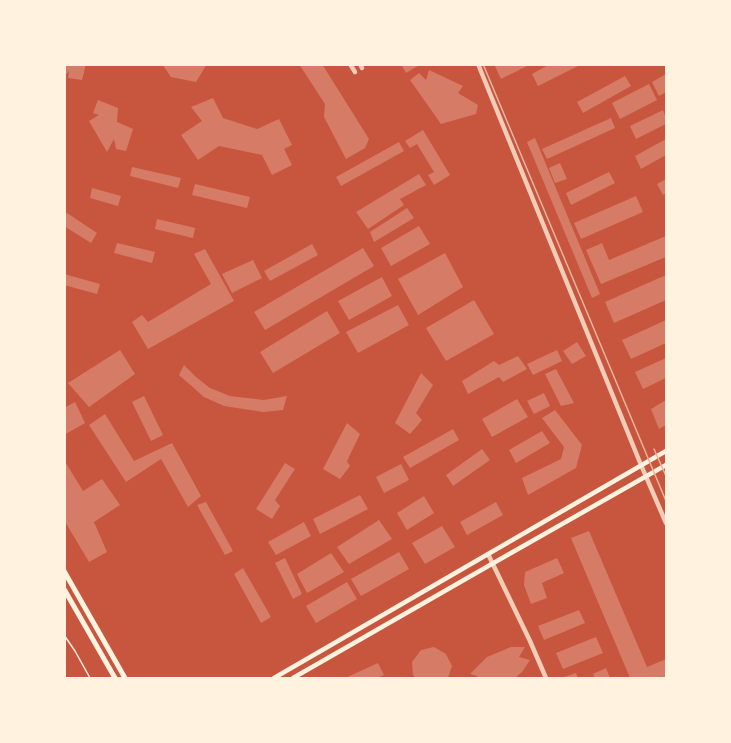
<!DOCTYPE html>
<html>
<head>
<meta charset="utf-8">
<style>
  body { margin:0 }
  #map { position:relative; width:731px; height:743px; overflow:hidden; background:#c8553d; font-family:"PT Sans Narrow",sans-serif }
  canvas { display:block }
  .frame { position:absolute; inset:0; border:66px solid #fff3e0; pointer-events:none }
</style>
</head>
<body>
<div id="map">
<canvas width="731" height="743"></canvas>
<div class="frame"></div>
</div>
<script>
const c = document.querySelector('canvas').getContext('2d');
c.lineJoin = 'round';
function fill(path, color) {
  c.fillStyle = color;
  c.fill(path, 'evenodd');
}
function poly(rows) {
  const path = new Path2D();
  for (const r of rows) {
    path.moveTo(r[0], r[1]);
    for (let i = 2; i < r.length; i += 2) path.lineTo(r[i], r[i + 1]);
  }
  return path;
}
function strokePath(path, color, width, dash) {
  c.strokeStyle = color;
  c.lineWidth = width;
  c.lineCap = dash ? 'butt' : 'round';
  c.setLineDash(dash || []);
  c.stroke(path);
}
const building = poly([
  [64,64,86,64,82,80,68,78,69,71,64,77],
  [162,64,207,64,196,82,171,77],
  [299,64,322,64,369,139,365,148,346,159,324,117,325,104],
  [401,64,421,64,406,73],
  [494,64,531,64,501,79],
  [550,64,582,64,538,86,532,74],
  [429,70,463,86,458,93,478,105,476,114,441,124,410,80,419,73,426,80],
  [666,74,666,92,659,96,652,82],
  [625,76,631,86,583,113,577,102],
  [649,84,657,100,620,119,612,103],
  [213,98,223,118,257,129,279,119,292,145,284,149,292,165,272,175,262,155,219,146,198,160,181,135,202,121,191,107],
  [98,100,118,108,117,122,133,129,126,151,116,149,114,139,107,152,89,121,99,115,93,113],
  [663,110,666,118,666,124,636,139,630,126],
  [611,118,615,128,547,159,542,149],
  [423,130,450,175,434,185,428,175,434,172,417,144,410,148,405,141],
  [535,138,600,294,592,298,527,142],
  [666,139,666,155,641,169,635,156],
  [399,142,404,151,341,186,336,177],
  [560,163,567,179,555,183,549,168],
  [132,167,181,178,178,188,130,176],
  [609,172,615,183,571,205,566,193],
  [419,174,426,185,400,199,404,205,368,229,356,212],
  [666,179,666,193,663,195,657,184],
  [195,184,250,197,247,208,192,195],
  [92,188,121,196,118,206,90,198],
  [636,196,643,212,581,239,574,223],
  [407,208,414,218,374,242,370,232],
  [64,211,97,233,91,243,64,226],
  [157,219,195,228,193,238,155,229],
  [419,226,430,244,391,266,381,248],
  [666,236,666,257,601,284,586,250,602,243,609,260],
  [117,243,155,252,152,263,114,253],
  [312,244,318,255,270,281,264,271],
  [363,248,374,266,265,330,254,312],
  [205,249,234,301,148,349,132,322,142,315,148,322,211,284,194,254],
  [445,253,463,287,418,315,398,279],
  [253,260,262,278,232,293,222,274],
  [64,274,100,284,97,294,64,285],
  [666,275,666,300,614,323,605,302],
  [382,277,392,296,349,320,338,301],
  [474,300,494,334,446,361,426,328],
  [398,305,409,325,358,353,346,332],
  [327,311,340,333,273,373,260,352],
  [666,320,666,343,631,359,622,340],
  [577,342,586,356,572,364,563,351],
  [120,350,135,374,89,407,68,383],
  [557,350,562,361,533,375,527,364],
  [518,356,527,369,503,382,499,377,468,394,462,381,494,361,499,365],
  [666,358,666,378,643,389,635,372],
  [184,365,196,377,210,388,230,396,264,400,287,396,283,410,263,412,224,406,204,397,179,375],
  [556,369,574,403,561,406,545,374],
  [421,373,433,385,416,413,422,420,410,434,395,423],
  [544,393,550,406,534,414,527,401],
  [144,396,163,435,151,441,132,402],
  [517,399,528,417,492,437,482,419],
  [666,400,666,425,659,429,651,409],
  [75,402,85,423,64,435,64,408],
  [555,410,582,445,576,468,528,495,522,478,561,459,564,447,542,418],
  [105,414,134,461,172,443,201,496,188,507,161,459,126,482,89,425],
  [347,423,360,434,347,461,350,466,340,479,323,469],
  [453,429,459,440,410,468,403,457],
  [542,431,550,443,516,463,509,450],
  [482,449,490,460,453,486,446,475],
  [64,460,83,491,102,479,120,505,94,522,107,552,89,562,64,520],
  [285,463,295,469,275,500,280,506,272,519,256,509],
  [401,464,409,480,384,493,376,477],
  [360,495,368,509,320,534,313,519],
  [424,496,434,513,407,530,397,513],
  [206,502,233,551,225,555,197,505],
  [496,502,503,515,467,535,460,522],
  [379,520,392,539,349,564,337,547],
  [304,522,311,536,276,555,268,542],
  [442,526,455,547,425,564,412,543],
  [589,531,647,667,666,659,666,678,630,678,571,538],
  [399,552,409,569,361,596,351,579],
  [331,553,344,572,307,593,297,574],
  [285,558,302,594,293,599,275,563],
  [557,558,564,573,542,583,547,598,531,604,524,585,525,572],
  [243,568,271,617,261,623,234,574],
  [347,582,357,599,316,623,306,606],
  [579,610,585,623,544,640,538,626],
  [596,637,603,653,563,669,556,653],
  [434,647,446,654,452,666,448,678,416,678,413,675,412,662,421,650],
  [511,647,525,647,519,657,530,660,522,672,515,678,478,678,477,676,470,674,487,657],
  [378,663,384,675,377,678,345,678],
  [606,668,610,678,595,678,593,674],
  [576,673,578,678,561,678]
]);
const path = poly([
  [64,635,75,651,90,678]
]);
const tertiary = poly([
  [350,64,355,72],
  [360,64,362,68],
  [478,64,641,465,666,523],
  [488,554,530,641,546,678]
]);
const secondary = poly([
  [274,678,666,451],
  [293,678,504,557,666,465]
]);
const primary = poly([
  [64,571,125,678],
  [64,589,115,678]
]);
const tram = poly([
  [483,64,666,501],
  [654,449,666,476]
]);
fill(building, '#d67c66');
strokePath(path, '#fff3e0', 1.5);
strokePath(tertiary, '#f1ccb7', 4.5);
strokePath(secondary, '#fff3e0', 4.5);
strokePath(primary, '#fff3e0', 5);
strokePath(tram, '#e9b49f', 1.5);
</script>
</body>
</html>
